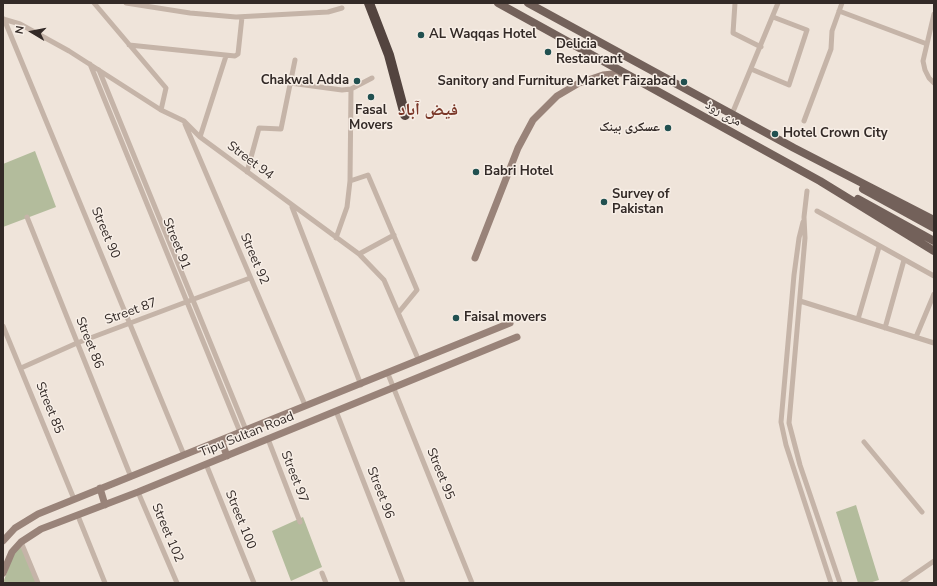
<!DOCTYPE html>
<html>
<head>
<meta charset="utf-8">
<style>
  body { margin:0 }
  #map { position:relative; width:937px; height:586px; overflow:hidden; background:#efe4da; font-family:"Nunito Sans",sans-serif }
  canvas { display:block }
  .frame { position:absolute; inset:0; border:4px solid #332a27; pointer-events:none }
  .north { position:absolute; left:12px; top:12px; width:40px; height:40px; -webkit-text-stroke:3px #f7eee6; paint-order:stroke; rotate:280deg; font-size:11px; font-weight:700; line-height:16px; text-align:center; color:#332a27 }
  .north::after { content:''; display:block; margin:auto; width:14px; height:18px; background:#332a27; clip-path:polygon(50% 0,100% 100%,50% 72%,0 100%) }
</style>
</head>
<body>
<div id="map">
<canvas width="937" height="586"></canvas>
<div class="frame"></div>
<div class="north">N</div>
</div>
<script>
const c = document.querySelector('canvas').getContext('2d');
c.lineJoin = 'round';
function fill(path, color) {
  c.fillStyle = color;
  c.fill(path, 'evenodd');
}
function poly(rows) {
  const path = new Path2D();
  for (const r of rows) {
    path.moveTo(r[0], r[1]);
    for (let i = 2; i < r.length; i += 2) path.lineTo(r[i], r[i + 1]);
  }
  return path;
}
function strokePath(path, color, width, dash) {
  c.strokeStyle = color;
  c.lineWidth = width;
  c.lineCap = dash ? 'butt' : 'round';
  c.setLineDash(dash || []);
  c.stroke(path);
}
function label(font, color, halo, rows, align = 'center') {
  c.font = font + ' "Nunito Sans","Noto Naskh Arabic",sans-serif';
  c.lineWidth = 3;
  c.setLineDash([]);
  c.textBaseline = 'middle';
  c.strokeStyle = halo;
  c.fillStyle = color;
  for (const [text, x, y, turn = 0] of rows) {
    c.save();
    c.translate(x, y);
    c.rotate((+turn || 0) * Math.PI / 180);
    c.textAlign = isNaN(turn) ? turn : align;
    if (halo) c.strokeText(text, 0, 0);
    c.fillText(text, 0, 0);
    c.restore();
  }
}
const green = poly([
  [35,151,56,207,3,227,3,164],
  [856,505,879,580,869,583,858,583,836,512],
  [303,517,322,567,291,581,272,531],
  [21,546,36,583,3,583,13,555]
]);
const street = poly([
  [94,3,166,88,161,110],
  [126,3,190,13,236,17,328,12,342,8],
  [735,3,733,33,761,47],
  [839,11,927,44],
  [934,14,923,61,925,70,929,78,934,83],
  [3,19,20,24,69,51,161,110,184,121,200,137,359,254,384,280,419,361],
  [4,19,184,455],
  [129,45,235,56,238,54,242,17],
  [90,64,240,432],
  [751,69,789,85,807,30,773,17],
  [99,70,246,430],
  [290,83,342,90,351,89,372,78],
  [732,114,778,3],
  [804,121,831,49,832,31,842,3],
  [185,124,305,405],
  [200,137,226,56],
  [247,172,259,128,281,129,295,60],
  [350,181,368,175,417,290,399,312],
  [807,191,804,217,805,238,789,423,800,465,840,583],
  [292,207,361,385],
  [817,211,934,276],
  [27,217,131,477],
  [803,222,799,238,794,275,781,422,786,445,831,583],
  [336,238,347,207,350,181,351,89],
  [359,254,394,235],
  [800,301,934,343],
  [858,319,879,247],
  [3,326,74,499],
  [885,328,904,260],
  [916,337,934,294],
  [21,368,77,343,250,278],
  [388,374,472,583],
  [336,411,403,583],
  [268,439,300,522],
  [864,442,922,512],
  [206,464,254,583],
  [138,492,177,583],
  [78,516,105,583],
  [21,542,38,583],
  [322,573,326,583],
  [902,583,934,561]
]);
const secondary = poly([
  [475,258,518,148,533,120,557,96,579,83,603,75,622,73],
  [221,440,227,456],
  [100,488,105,505],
  [3,541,15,528,38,514,510,323],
  [3,573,12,552,21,542,41,529,138,492,517,337]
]);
const primary = poly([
  [498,3,820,181,934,251],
  [528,3,794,148,934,220],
  [863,189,934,228],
  [858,199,934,241]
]);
const highway = poly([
  [369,3,389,55,405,115]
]);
const markers = [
  [421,35,4,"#215050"],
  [548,52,4,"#215050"],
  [357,81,4,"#215050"],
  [684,82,4,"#215050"],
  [371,97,4,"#215050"],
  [668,128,4,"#215050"],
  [775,134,4,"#215050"],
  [476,172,4,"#215050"],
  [604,202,4,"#215050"],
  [456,318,4,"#215050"]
];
const poiNames = [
  ["AL Waqqas Hotel",429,35],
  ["Delicia",556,45],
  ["Restaurant",556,60],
  ["Chakwal Adda",349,81,"right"],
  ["Sanitory and Furniture Market Faizabad",676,82,"right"],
  ["Fasal",371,111,"center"],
  ["Movers",371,126,"center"],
  ["عسکری بینک",660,128,"right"],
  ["Hotel Crown City",783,134],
  ["Babri Hotel",484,172],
  ["Survey of",612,195],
  ["Pakistan",612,210],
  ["Faisal movers",464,318]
];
const streetNames = [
  ["مری روڈ",723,114,29],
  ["Street 94",250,161,37],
  ["Street 90",105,233,67],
  ["Street 91",176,244,68],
  ["Street 92",254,259,67],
  ["Street 87",131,312,-20],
  ["Street 86",89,343,68],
  ["Street 85",49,408,68],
  ["Tipu Sultan Road",247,435,-22],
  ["Street 95",440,474,68],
  ["Street 97",294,477,69],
  ["Street 96",380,493,69],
  ["Street 100",240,520,68],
  ["Street 102",167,533,67]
];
const districtNames = [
  ["فیض آباد",428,111]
];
fill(green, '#b3bc9c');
strokePath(street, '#c5b4a8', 5);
strokePath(secondary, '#998379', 7);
strokePath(primary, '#73615a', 8);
strokePath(highway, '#53443f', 10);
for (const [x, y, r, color] of markers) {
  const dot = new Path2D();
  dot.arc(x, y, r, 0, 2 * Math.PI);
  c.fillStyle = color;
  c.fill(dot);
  strokePath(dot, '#f7eee6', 1.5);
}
label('bold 13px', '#332a27', '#f7eee6', poiNames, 'left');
label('13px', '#332a27', '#f7eee6', streetNames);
label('bold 17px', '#7a3728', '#f7eee6', districtNames);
</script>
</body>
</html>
